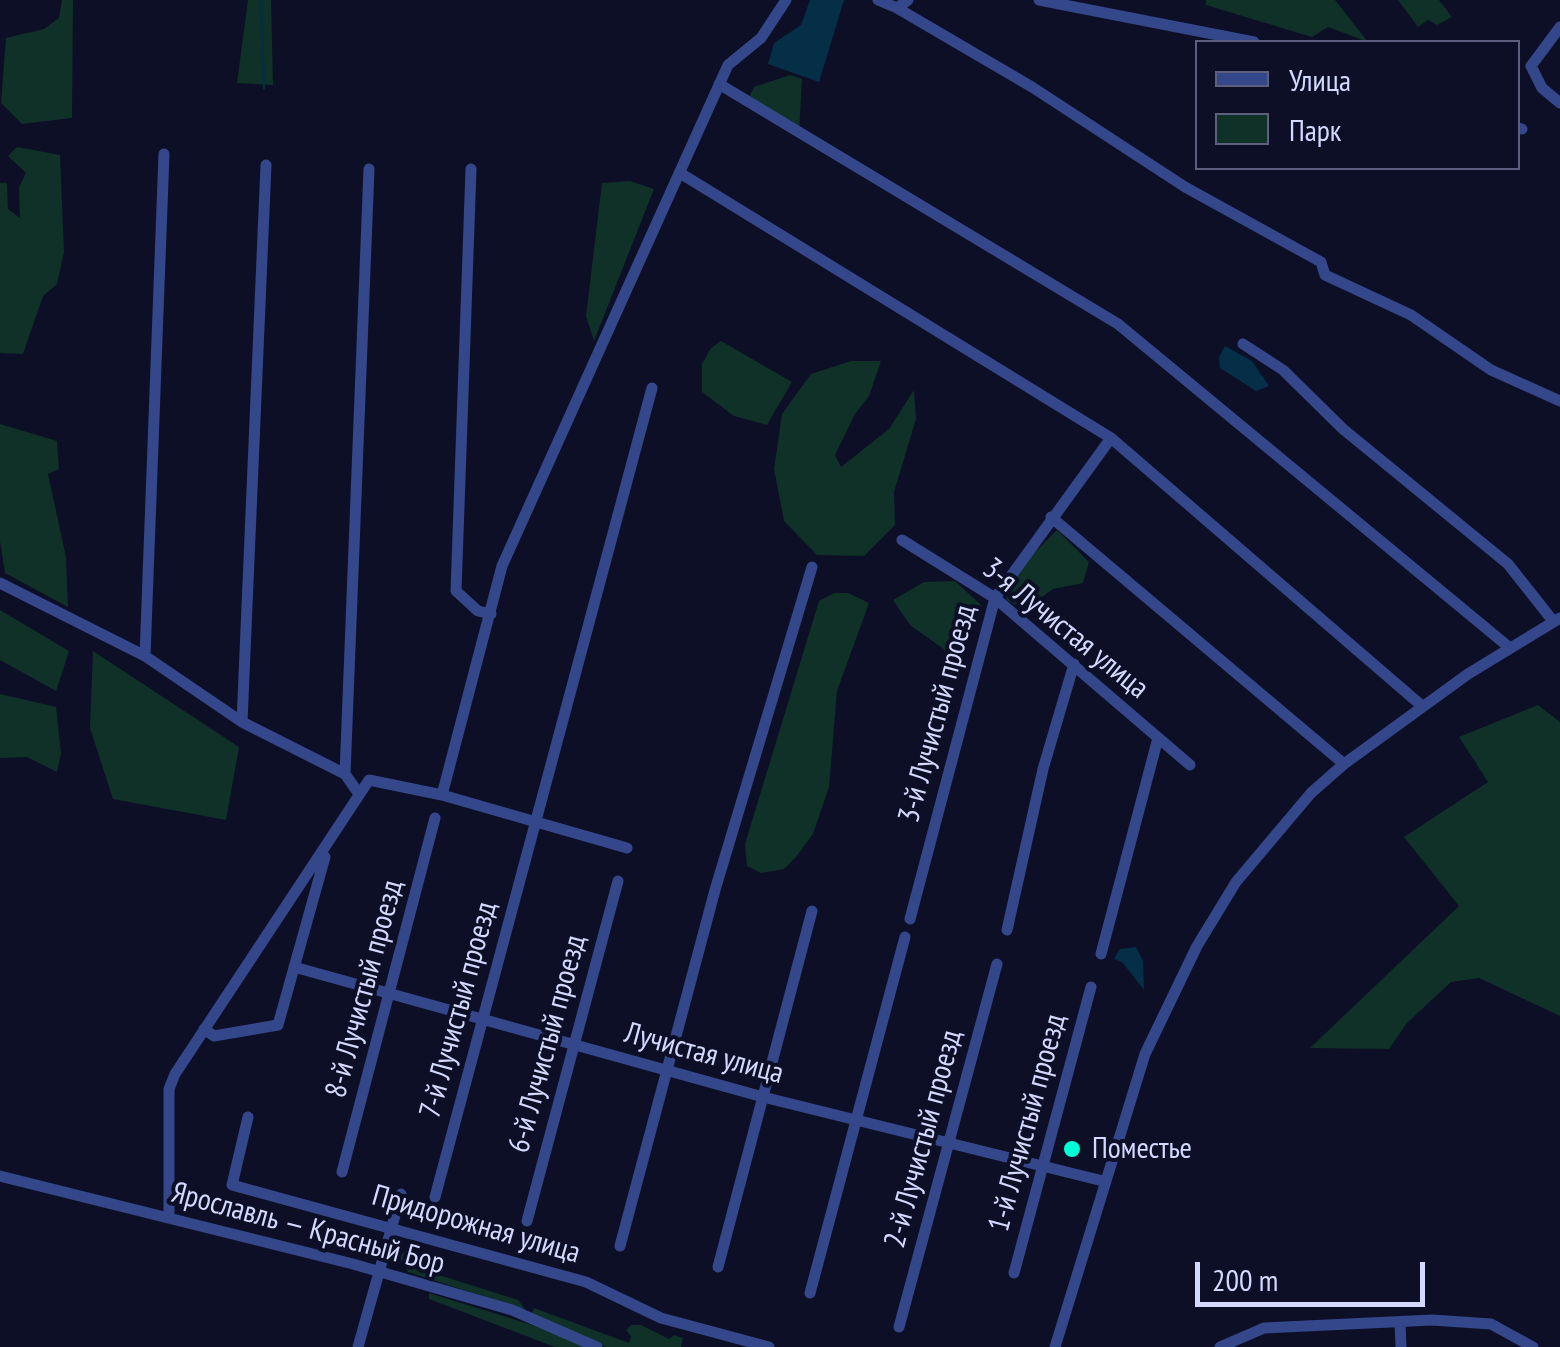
<!DOCTYPE html>
<html>
<head>
<meta charset="utf-8">
<style>
  body { margin:0 }
  #map { position:relative; width:1560px; height:1347px; overflow:hidden; background:#0d0f27; font-family:"PT Sans Narrow",sans-serif }
  canvas { display:block }
  .legend { position:absolute; left:1195px; top:40px; width:325px; height:130px; box-sizing:border-box; background:#0d0f27; border:2px solid #5c607d; margin:0; padding:12px 18px; list-style:none; font-size:30px; color:#d3d9ff }
  .legend li { display:flex; align-items:center; gap:20px; height:50px }
  .legend b { width:50px; border:2px solid #5c607d }
  .scale { position:absolute; left:1195px; top:1262px; width:230px; height:45px; box-sizing:border-box; border:5px solid #d3d9ff; border-top:0; padding-left:12px; font-size:30px; line-height:35px; white-space:nowrap; color:#d3d9ff; -webkit-text-stroke:8px #0d0f27; paint-order:stroke }
</style>
</head>
<body>
<div id="map">
<canvas width="1560" height="1347"></canvas>
<ul class="legend">
<li><b style="height:12px;background:#34478a"></b>Улица</li>
<li><b style="height:28px;background:#0f3127"></b>Парк</li>
</ul>
<div class="scale">200 m</div>
</div>
<script>
const c = document.querySelector('canvas').getContext('2d');
c.lineJoin = 'round';
function fill(path, color) {
  c.fillStyle = color;
  c.fill(path, 'evenodd');
}
function poly(rows) {
  const path = new Path2D();
  for (const r of rows) {
    path.moveTo(r[0], r[1]);
    for (let i = 2; i < r.length; i += 2) path.lineTo(r[i], r[i + 1]);
  }
  return path;
}
function strokePath(path, color, width, dash) {
  c.strokeStyle = color;
  c.lineWidth = width;
  c.lineCap = dash ? 'butt' : 'round';
  c.setLineDash(dash || []);
  c.stroke(path);
}
function label(font, color, halo, rows, align = 'center') {
  c.font = font + ' "PT Sans Narrow",sans-serif';
  c.lineWidth = 8;
  c.setLineDash([]);
  c.textBaseline = 'middle';
  c.strokeStyle = halo;
  c.fillStyle = color;
  for (const [text, x, y, turn = 0] of rows) {
    c.save();
    c.translate(x, y);
    c.rotate((+turn || 0) * Math.PI / 180);
    c.textAlign = isNaN(turn) ? turn : align;
    if (halo) c.strokeText(text, 0, 0);
    c.fillText(text, 0, 0);
    c.restore();
  }
}
const green = poly([
  [62,0,73,0,72,118,22,124,1,103,6,38,44,29,59,18],
  [248,0,271,0,273,85,237,83],
  [1206,0,1335,0,1368,42,1328,27,1312,37,1206,5],
  [1398,0,1439,0,1452,17,1437,25,1428,20,1418,27],
  [790,75,802,79,799,133,748,99,754,87],
  [17,147,60,155,64,252,57,284,43,296,23,354,0,353,0,183,7,183,8,209,20,218,19,187,26,173,8,156],
  [630,181,654,189,594,341,586,316,602,183],
  [721,341,792,382,767,425,734,416,702,392,702,364,711,348],
  [851,361,881,361,869,396,855,414,835,455,841,467,889,429,914,390,916,419,894,492,895,525,864,556,817,555,784,521,774,469,782,414,811,374],
  [0,424,57,441,59,469,48,474,66,557,68,607,5,573,0,541],
  [1057,530,1089,562,1083,583,1053,589,1026,609,1006,600,1018,569],
  [955,581,982,606,945,650,910,625,893,600,924,582],
  [834,593,848,593,869,603,837,691,829,787,813,834,796,857,784,869,761,873,747,866,745,844,819,601],
  [0,610,69,651,56,691,0,660],
  [93,651,239,747,226,820,113,799,90,728],
  [0,694,56,707,61,753,57,772,27,757,0,758],
  [1538,705,1560,722,1560,1016,1479,978,1451,982,1407,1023,1389,1049,1310,1048,1459,906,1404,837,1488,782,1459,737],
  [406,1250,417,1268,518,1300,526,1310,408,1272,399,1257],
  [429,1293,548,1330,587,1347,555,1347,429,1299],
  [534,1308,629,1343,631,1336,626,1330,631,1325,641,1325,669,1339,674,1335,683,1338,681,1347,606,1347,532,1313]
]);
const water = poly([
  [810,0,844,0,819,82,768,64,774,43,801,25],
  [1225,346,1252,361,1269,386,1256,391,1220,368,1219,357],
  [1136,947,1143,961,1144,990,1122,962,1114,959,1120,949]
]);
const stream = poly([
  [261,0,264,88]
]);
const minor = poly([
  [878,0,897,8,908,0],
  [1039,0,1254,42],
  [897,8,1032,87,1185,187,1321,262,1325,275,1411,315,1491,370,1560,401],
  [1560,27,1531,66,1542,88,1560,103],
  [719,84,1118,324,1510,648],
  [1518,128,1522,129],
  [471,169,456,591,478,611,491,614],
  [680,173,1111,438,1422,706],
  [1243,344,1283,370,1343,429,1508,564,1553,621],
  [1051,517,1344,764],
  [902,540,995,598,1190,765],
  [0,583,145,656,242,722,345,774,359,794],
  [145,656,164,154],
  [242,722,266,165],
  [345,774,369,169],
  [442,795,502,566,728,65,761,38,786,0],
  [910,919,995,598,1111,438],
  [1007,930,1043,769,1074,664],
  [1101,954,1158,738],
  [294,967,763,1097,1103,1181],
  [204,1029,214,1036,278,1025,325,857],
  [248,1117,232,1185,586,1282,661,1318,769,1347],
  [342,1172,435,818],
  [0,1176,353,1264,512,1310,597,1347],
  [435,1197,652,388],
  [169,1218,169,1089,175,1074,369,780,442,795,627,848],
  [527,1221,618,881],
  [620,1246,715,890,812,567],
  [718,1267,812,911],
  [1014,1273,1091,987],
  [810,1293,905,937],
  [1400,1323,1401,1347],
  [899,1327,997,964],
  [358,1347,401,1194],
  [1055,1347,1145,1054,1197,946,1236,882,1311,793,1344,764,1468,674,1560,618],
  [1220,1347,1264,1328,1432,1320,1491,1324,1533,1347]
]);
const markers = [
  [1072,1149,10,"#00fed6"]
];
const streetNames = [
  ["3-я Лучистая улица",1065,629,39],
  ["3-й Лучистый проезд",938,714,-75],
  ["8-й Лучистый проезд",365,989,-75],
  ["7-й Лучистый проезд",459,1010,-75],
  ["6-й Лучистый проезд",548,1044,-75],
  ["Лучистая улица",704,1054,15],
  ["1-й Лучистый проезд",1028,1123,-75],
  ["2-й Лучистый проезд",924,1139,-75],
  ["Придорожная улица",476,1225,16],
  ["Ярославль — Красный Бор",308,1229,15]
];
const poiNames = [
  ["Поместье",1092,1149]
];
fill(green, '#0f3127');
fill(water, '#052e47');
strokePath(stream, '#052e47', 2.5);
strokePath(minor, '#34478a', 11);
for (const [x, y, r, color] of markers) {
  const dot = new Path2D();
  dot.arc(x, y, r, 0, 2 * Math.PI);
  c.fillStyle = color;
  c.fill(dot);
  strokePath(dot, '#0d0f27', 4);
}
label('30px', '#d3d9ff', '#0d0f27', streetNames);
label('30px', '#d3d9ff', '#0d0f27', poiNames, 'left');
</script>
</body>
</html>
